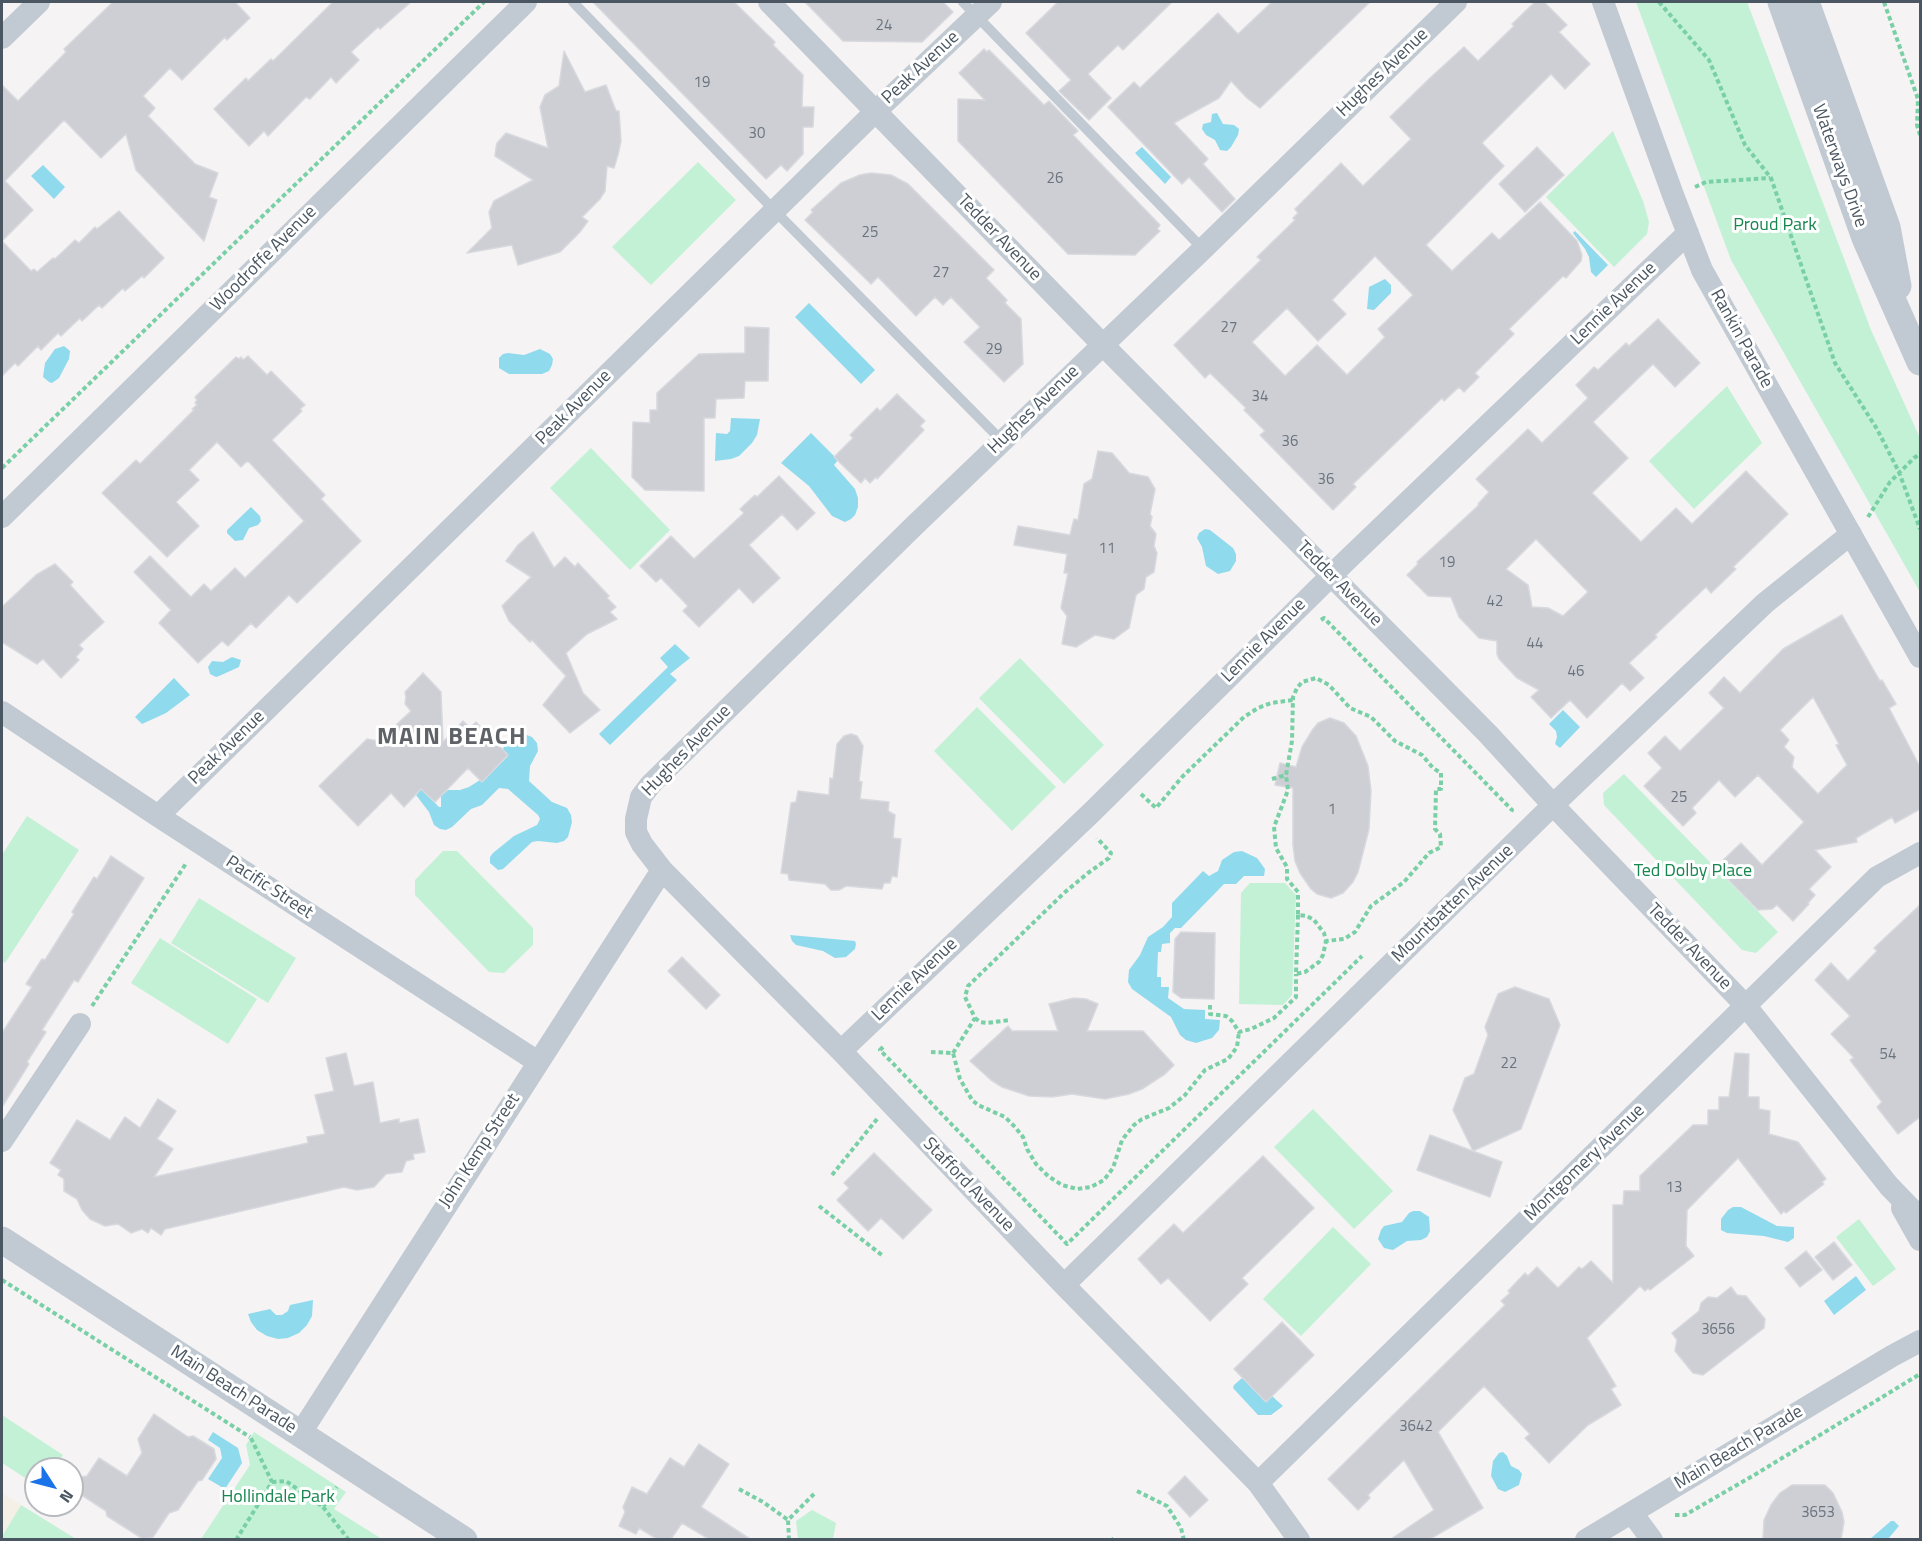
<!DOCTYPE html>
<html>
<head>
<meta charset="utf-8">
<style>
  body { margin:0 }
  #map { position:relative; width:1922px; height:1541px; overflow:hidden; background:#f5f3f3; font-family:"Titillium Web",sans-serif }
  canvas { display:block }
  .frame { position:absolute; inset:0; border:3px solid #4a5661; pointer-events:none }
  .north { position:absolute; left:24px; top:1457px; width:60px; height:60px; box-sizing:border-box; background:#fff; border:2px solid #b7bbc0; border-radius:50%; rotate:126deg; font-size:16px; font-weight:700; line-height:24px; text-align:center; color:#4a5661 }
  .north::after { content:''; display:block; margin:auto; width:21px; height:27px; background:#1a73e8; clip-path:polygon(50% 0,100% 100%,50% 72%,0 100%) }
</style>
</head>
<body>
<div id="map">
<canvas width="1922" height="1541"></canvas>
<div class="frame"></div>
<div class="north">N</div>
</div>
<script>
const c = document.querySelector('canvas').getContext('2d');
c.lineJoin = 'round';
function fill(path, color) {
  c.fillStyle = color;
  c.fill(path, 'evenodd');
}
function poly(rows) {
  const path = new Path2D();
  for (const r of rows) {
    path.moveTo(r[0], r[1]);
    for (let i = 2; i < r.length; i += 2) path.lineTo(r[i], r[i + 1]);
  }
  return path;
}
function strokePath(path, color, width, dash) {
  c.strokeStyle = color;
  c.lineWidth = width;
  c.lineCap = dash ? 'butt' : 'round';
  c.setLineDash(dash || []);
  c.stroke(path);
}
function label(font, color, halo, rows, align = 'center') {
  c.font = font + ' "Titillium Web",sans-serif';
  c.lineWidth = 6;
  c.setLineDash([]);
  c.textBaseline = 'middle';
  c.strokeStyle = halo;
  c.fillStyle = color;
  for (const [text, x, y, turn = 0] of rows) {
    c.save();
    c.translate(x, y);
    c.rotate((+turn || 0) * Math.PI / 180);
    c.textAlign = isNaN(turn) ? turn : align;
    if (halo) c.strokeText(text, 0, 0);
    c.fillText(text, 0, 0);
    c.restore();
  }
}
const green = poly([
  [1636,2,1747,2,1871,330,1920,438,1920,592,1731,260],
  [1613,131,1643,201,1649,222,1647,234,1614,267,1546,197],
  [698,162,736,200,651,285,612,247],
  [1727,386,1762,443,1694,509,1649,461],
  [591,448,670,530,630,570,550,488],
  [1020,658,1104,745,1064,784,979,698],
  [977,707,1056,787,1012,831,934,751],
  [1624,774,1778,932,1756,953,1742,950,1604,805,1603,793],
  [27,816,79,850,5,963,2,961,2,855],
  [443,851,457,851,533,928,533,945,504,973,489,972,415,895,415,880],
  [1250,883,1285,883,1296,895,1292,995,1283,1005,1239,1004,1241,893],
  [199,898,296,958,268,1003,171,943],
  [160,938,257,999,228,1044,131,983],
  [1313,1109,1393,1191,1354,1229,1274,1147],
  [1859,1219,1896,1269,1873,1286,1836,1237],
  [1333,1227,1371,1264,1301,1336,1263,1299],
  [2,1415,63,1455,54,1469,36,1469,36,1485,2,1463],
  [254,1432,346,1492,334,1509,382,1539,201,1539,250,1465,246,1445],
  [21,1505,76,1539,2,1540,2,1536],
  [812,1510,836,1523,833,1539,798,1539,796,1521]
]);
const sand = poly([
  [2,1493,21,1505,2,1536]
]);
const water = poly([
  [1217,113,1223,124,1234,125,1239,129,1238,135,1231,147,1227,151,1220,150,1215,140,1206,135,1202,129,1203,124,1211,122,1212,114],
  [1142,147,1171,177,1165,184,1135,153],
  [43,165,65,187,54,199,31,176],
  [1575,231,1608,265,1596,277,1591,272,1589,257,1585,249,1573,233],
  [1385,279,1391,285,1391,293,1374,310,1367,309,1369,287],
  [809,303,875,370,861,384,795,317],
  [64,346,70,351,69,359,59,378,52,383,49,382,43,377,45,363,55,349],
  [540,349,550,354,553,359,552,365,549,371,542,374,509,374,499,368,499,358,503,354,508,353,524,355],
  [731,418,760,419,757,435,752,443,739,456,731,459,715,461,716,433,727,434,730,431],
  [811,433,838,460,834,465,855,489,858,498,858,507,855,515,851,519,845,522,832,516,809,486,781,463],
  [251,507,260,516,261,521,258,525,249,528,243,540,235,541,227,533,227,530],
  [1205,529,1210,530,1233,548,1236,554,1236,561,1230,571,1218,574,1206,566,1202,547,1197,538,1199,533],
  [675,644,690,658,670,674,677,680,610,745,599,734,668,667,660,658],
  [232,657,241,660,239,667,219,676,216,677,210,674,208,667,212,661,223,662],
  [174,678,190,695,166,713,142,724,135,717],
  [1563,710,1580,727,1560,748,1555,744,1557,737,1556,731,1549,724],
  [524,734,532,737,537,743,538,751,530,766,529,781,552,802,567,808,571,815,572,822,568,837,564,841,557,843,538,841,532,842,503,869,498,870,490,863,490,857,493,853,514,836,537,825,540,819,538,815,508,789,499,788,482,805,471,809,452,827,446,830,440,829,434,825,429,812,416,795,421,789,439,807,441,807,441,796,448,790,460,790,469,787,480,780,483,781,507,757,507,753,503,750,505,742,514,735],
  [1242,851,1257,858,1265,869,1264,876,1244,876,1236,884,1224,884,1181,928,1175,928,1170,933,1170,943,1162,944,1161,952,1158,952,1157,977,1161,977,1161,987,1169,987,1168,998,1184,1009,1205,1010,1205,1019,1220,1020,1219,1030,1212,1038,1196,1043,1186,1040,1180,1035,1171,1017,1132,989,1128,982,1129,970,1140,955,1148,937,1163,927,1172,917,1172,903,1203,871,1209,876,1218,871,1222,860,1234,852],
  [790,935,855,941,856,944,855,949,846,957,835,958,823,951,796,945,792,941],
  [1733,1207,1741,1207,1777,1226,1794,1227,1794,1238,1788,1242,1764,1236,1727,1233,1721,1230,1721,1219,1728,1210],
  [1413,1211,1420,1211,1429,1217,1430,1231,1427,1237,1421,1240,1407,1241,1393,1250,1384,1248,1378,1239,1381,1230,1384,1226,1402,1222,1409,1213],
  [1856,1276,1866,1290,1834,1315,1824,1301],
  [313,1300,312,1316,307,1325,299,1333,288,1338,278,1339,267,1336,257,1330,251,1322,248,1314,270,1309,276,1315,282,1315,288,1311,290,1305],
  [1242,1378,1269,1399,1272,1396,1283,1406,1271,1415,1258,1415,1233,1388,1234,1385],
  [213,1432,238,1448,242,1463,225,1489,208,1479,222,1458,220,1448,208,1440],
  [1503,1452,1507,1456,1511,1466,1519,1470,1522,1474,1519,1485,1505,1492,1498,1489,1491,1476,1493,1461,1499,1453],
  [1891,1521,1894,1521,1899,1526,1888,1539,1870,1539]
]);
const building = poly([
  [113,2,235,2,250,18,227,40,225,37,182,80,170,68,143,96,155,108,148,116,195,164,218,173,209,197,217,200,204,241,136,170,126,134,101,158,64,120,5,181,33,210,2,241,2,85,18,101,66,52,64,49,113,2],
  [333,2,411,2,380,29,378,27,351,52,359,60,336,83,331,77,310,99,306,97,268,136,264,131,249,146,214,109,246,78,248,81,271,59,273,61,333,2],
  [593,2,734,2,775,42,773,45,803,75,802,107,814,107,813,127,803,127,803,154,787,171,781,165,766,179,593,2],
  [805,2,943,2,953,12,922,42,843,41,805,2],
  [1058,2,1172,2,1123,50,1118,45,1088,74,1111,98,1089,120,1059,91,1071,80,1026,33,1058,2],
  [1272,2,1370,2,1260,108,1247,98,1231,81,1219,98,1174,123,1208,159,1203,164,1235,199,1222,212,1189,177,1182,184,1108,107,1134,82,1140,88,1218,13,1238,34,1272,2],
  [1535,2,1544,2,1567,25,1559,32,1590,64,1565,89,1551,74,1482,143,1504,166,1426,245,1452,271,1492,233,1499,240,1540,202,1577,241,1582,255,1581,261,1566,278,1563,276,1509,329,1514,334,1475,373,1479,377,1464,392,1459,387,1444,401,1442,398,1353,484,1356,487,1333,510,1260,435,1265,431,1244,410,1246,408,1210,373,1205,378,1174,345,1261,260,1257,257,1295,220,1293,218,1298,213,1295,209,1341,163,1363,186,1411,139,1390,117,1430,78,1464,47,1478,61,1514,26,1512,24,1535,2],
  [1375,256,1413,295,1378,329,1385,337,1347,375,1317,345,1285,376,1252,342,1287,308,1318,341,1346,314,1332,300,1375,256],
  [984,49,987,52,989,50,1044,105,1049,101,1078,131,1073,135,1160,225,1157,229,1160,231,1135,255,1068,254,958,141,958,99,985,100,959,73,984,49],
  [564,51,585,92,606,85,616,111,619,111,621,141,618,155,614,168,607,166,605,191,600,199,582,217,588,221,580,232,560,252,518,265,512,245,467,253,492,228,489,212,494,201,533,180,495,156,496,148,497,143,506,133,548,148,540,107,545,95,559,86,564,51],
  [1537,147,1564,175,1525,212,1499,184,1537,147],
  [871,173,891,175,908,184,994,270,986,278,1007,300,1005,303,1021,319,1023,364,1004,382,964,342,980,327,951,297,943,305,935,297,916,316,878,277,871,284,805,220,813,212,811,210,841,183,860,175,871,173],
  [119,211,164,258,144,278,142,276,125,291,123,288,102,308,99,305,82,321,80,318,61,336,58,333,41,350,38,346,18,366,15,363,2,376,2,241,31,271,34,269,37,272,53,258,55,259,75,240,79,243,95,227,97,229,119,211],
  [1658,319,1700,363,1675,387,1653,364,1593,422,1628,458,1592,493,1641,542,1676,508,1692,524,1746,471,1788,514,1733,567,1736,569,1711,593,1706,587,1655,635,1657,637,1629,663,1644,678,1630,691,1622,683,1587,718,1570,700,1551,718,1531,697,1539,690,1517,678,1499,659,1497,654,1497,641,1479,638,1459,617,1451,597,1428,596,1407,575,1418,564,1417,562,1479,505,1478,504,1489,492,1476,479,1528,429,1542,443,1588,398,1576,385,1594,367,1598,370,1626,343,1629,346,1658,319],
  [1536,539,1588,592,1563,616,1548,608,1532,607,1528,585,1506,569,1536,539],
  [745,327,769,328,768,381,745,381,744,398,716,399,715,418,704,418,704,491,645,490,632,477,633,422,650,423,650,410,657,410,657,393,699,354,745,353,745,327],
  [248,356,267,375,271,371,305,405,300,409,302,411,272,440,325,495,321,499,361,541,297,603,289,595,256,628,251,623,228,646,222,641,198,663,159,623,171,610,134,572,150,556,191,597,204,584,211,591,235,568,245,578,304,521,249,462,246,462,241,467,217,442,189,470,199,480,176,502,199,526,167,557,102,493,136,460,140,464,194,410,192,409,197,405,195,403,197,400,195,397,236,357,239,359,241,357,243,360,248,356],
  [897,394,925,421,920,426,924,430,877,479,876,477,870,483,865,478,861,483,834,457,853,438,850,435,877,408,880,411,897,394],
  [1098,451,1112,453,1129,473,1148,477,1155,489,1150,514,1152,517,1150,526,1156,534,1154,546,1157,553,1154,572,1146,577,1144,589,1136,595,1129,628,1114,639,1095,635,1076,647,1062,644,1067,616,1061,608,1068,573,1064,573,1067,554,1014,545,1018,526,1070,535,1074,519,1078,520,1084,484,1092,479,1098,451],
  [779,476,815,513,797,530,782,514,749,545,780,578,753,603,739,588,699,627,683,611,688,606,661,578,656,582,640,566,671,536,694,559,744,513,740,509,755,495,757,497,779,476],
  [533,532,554,568,565,557,575,567,578,563,609,596,607,598,616,607,610,612,617,619,587,634,566,653,583,693,600,710,570,733,543,705,566,676,532,640,530,642,509,621,502,606,531,577,506,561,518,545,533,532],
  [55,564,73,582,70,585,104,622,79,645,83,649,76,657,79,660,61,678,43,659,37,664,2,642,2,607,36,575,55,564],
  [1842,615,1880,681,1882,680,1896,704,1889,708,1920,767,1920,809,1895,823,1892,817,1856,838,1857,842,1815,850,1831,867,1809,889,1815,895,1808,903,1809,904,1793,921,1777,905,1772,909,1758,910,1716,867,1741,843,1762,865,1804,822,1758,775,1735,797,1719,780,1692,808,1696,813,1683,826,1644,786,1662,768,1648,753,1665,736,1680,751,1724,708,1709,693,1724,677,1740,693,1783,649,1842,615],
  [1813,697,1839,744,1836,745,1847,765,1818,794,1792,767,1794,757,1784,747,1789,740,1780,730,1813,697],
  [423,673,441,692,443,742,463,721,470,728,476,722,508,755,482,782,468,768,435,802,421,789,404,807,391,793,358,826,319,786,367,739,379,741,411,711,405,704,406,697,405,692,423,673],
  [1330,718,1344,723,1356,736,1368,766,1371,791,1369,829,1358,872,1353,882,1343,893,1331,898,1317,894,1311,889,1300,873,1295,861,1293,845,1293,788,1275,785,1280,763,1296,767,1302,747,1313,729,1318,723,1330,718],
  [851,734,857,736,863,746,859,781,862,782,860,799,889,802,888,811,895,815,893,838,901,839,897,877,892,876,890,883,884,883,882,889,846,886,839,890,831,890,825,884,789,880,788,874,781,873,791,803,796,802,798,791,829,795,830,778,833,779,837,744,844,736,851,734],
  [111,856,144,878,78,982,74,980,42,1030,46,1032,27,1062,29,1064,2,1107,2,1033,32,987,26,984,42,959,45,960,74,914,72,912,94,877,97,879,111,856],
  [1920,905,1920,1117,1898,1134,1877,1107,1882,1102,1850,1060,1854,1058,1831,1034,1850,1016,1815,980,1831,963,1848,981,1877,951,1874,948,1920,905],
  [1181,932,1215,933,1214,999,1181,998,1173,992,1175,939,1181,932],
  [682,957,720,995,706,1009,668,971,682,957],
  [1515,987,1549,999,1560,1025,1521,1129,1473,1151,1453,1110,1465,1078,1474,1074,1488,1035,1485,1027,1498,994,1515,987],
  [1074,998,1086,999,1098,1004,1087,1031,1143,1031,1174,1065,1165,1074,1142,1089,1129,1094,1105,1099,1072,1094,1052,1097,1029,1096,1002,1087,991,1080,970,1061,1008,1026,1012,1031,1058,1031,1049,1004,1074,998],
  [346,1053,354,1086,373,1082,380,1123,399,1119,399,1123,418,1119,425,1152,413,1154,414,1159,406,1161,402,1172,386,1174,374,1187,357,1190,344,1187,165,1229,161,1235,151,1228,148,1233,142,1229,131,1233,118,1224,105,1226,90,1219,82,1210,77,1199,64,1191,64,1179,58,1175,61,1170,50,1163,77,1120,110,1140,125,1117,140,1128,158,1099,176,1111,157,1139,173,1149,154,1177,308,1143,307,1137,325,1134,315,1095,334,1091,326,1058,346,1053],
  [1735,1053,1749,1054,1748,1097,1759,1097,1759,1109,1770,1111,1769,1134,1798,1142,1826,1179,1822,1182,1824,1184,1786,1213,1784,1211,1781,1214,1738,1158,1687,1210,1686,1246,1694,1256,1650,1290,1648,1288,1645,1291,1640,1286,1587,1338,1616,1386,1611,1389,1621,1405,1588,1425,1549,1463,1525,1438,1530,1434,1484,1386,1438,1432,1483,1508,1430,1539,1391,1539,1434,1510,1404,1460,1368,1495,1370,1498,1358,1510,1328,1479,1505,1305,1501,1301,1510,1293,1508,1291,1525,1273,1528,1276,1537,1267,1558,1288,1579,1267,1582,1269,1591,1261,1613,1283,1613,1205,1623,1205,1624,1191,1640,1191,1640,1176,1693,1125,1708,1125,1708,1110,1719,1110,1719,1097,1729,1097,1735,1053],
  [1430,1135,1502,1162,1490,1197,1417,1170,1430,1135],
  [874,1153,932,1210,903,1239,881,1218,868,1231,837,1200,849,1188,844,1183,874,1153],
  [1263,1156,1314,1208,1242,1278,1248,1284,1210,1321,1168,1278,1161,1284,1138,1259,1174,1224,1183,1233,1263,1156],
  [1834,1242,1852,1265,1833,1280,1815,1257,1834,1242],
  [1806,1251,1822,1270,1800,1287,1785,1268,1806,1251],
  [1731,1287,1737,1295,1746,1296,1765,1319,1764,1328,1703,1375,1693,1373,1675,1351,1677,1340,1672,1333,1699,1311,1701,1303,1708,1297,1717,1298,1731,1287],
  [1282,1322,1314,1355,1266,1402,1234,1369,1282,1322],
  [154,1414,188,1437,193,1436,214,1449,216,1459,202,1480,198,1481,178,1510,169,1513,153,1537,143,1539,107,1516,106,1511,80,1494,78,1484,82,1477,87,1476,99,1458,127,1476,142,1453,138,1439,154,1414],
  [699,1444,729,1464,701,1507,750,1539,709,1539,682,1523,671,1539,657,1539,639,1528,636,1534,619,1526,625,1512,623,1507,632,1487,647,1494,670,1458,684,1467,699,1444],
  [1185,1476,1208,1500,1190,1517,1168,1493,1185,1476],
  [1792,1485,1825,1485,1833,1493,1842,1512,1844,1522,1841,1539,1763,1539,1764,1520,1771,1505,1780,1493,1792,1485]
]);
const path = poly([
  [1659,2,1709,60,1745,145,1771,178,1835,363,1877,429,1899,472,1920,529],
  [1884,2,1918,99,1917,125,1920,135],
  [1695,187,1706,182,1770,178],
  [2,468,484,2],
  [1868,517,1890,482,1914,458,1920,454],
  [1321,620,1324,618,1512,810,1511,811],
  [1272,779,1286,775,1292,741,1293,697,1297,688,1302,682,1316,678,1329,685,1350,708,1371,717,1395,741,1422,755,1433,768,1441,773,1441,789,1436,789,1435,829,1440,834,1441,847,1429,853,1404,882,1371,906,1355,932,1344,939,1326,941,1324,933,1314,920,1307,916,1298,915,1298,892,1287,879,1287,867,1276,848,1274,827,1288,790,1286,775],
  [1141,794,1156,808,1183,776,1244,717,1258,708,1271,703,1293,700],
  [1298,915,1296,974,1305,972,1319,962,1323,955,1326,941],
  [1210,1005,1210,1014,1226,1016,1232,1021,1239,1032,1251,1029,1274,1018,1296,997,1296,974],
  [92,1006,187,862],
  [975,1018,980,1022,987,1023,1010,1020],
  [883,1047,880,1050,1067,1244,1362,956],
  [931,1052,953,1053,960,1079,972,1100,978,1105,1005,1117,1015,1127,1023,1137,1027,1149,1036,1164,1048,1176,1062,1185,1077,1189,1091,1187,1104,1180,1113,1168,1122,1140,1134,1125,1142,1119,1169,1108,1185,1095,1205,1070,1228,1059,1237,1047,1239,1032],
  [953,1053,975,1018,965,997,968,986,1064,893,1088,873,1109,858,1111,853,1097,838],
  [832,1175,877,1119],
  [819,1206,883,1256],
  [2,1280,250,1437],
  [272,1482,286,1481,323,1507,337,1487],
  [739,1489,763,1502,788,1520],
  [1137,1491,1167,1506,1181,1528,1184,1540],
  [323,1507,349,1540],
  [1675,1515,1685,1515,1756,1474,1920,1374],
  [1111,1538,1112,1540],
  [236,1540,272,1482,250,1436],
  [789,1540,788,1520,814,1494]
]);
const service = poly([
  [573,2,775,211,1002,441],
  [963,2,1203,249]
]);
const minor = poly([
  [769,2,1103,345,1488,734,1553,805,1746,1006,1889,1186,1920,1218],
  [1603,2,1673,195,1702,270,1920,657],
  [2,38,39,2],
  [2,517,526,2],
  [2,712,158,816,538,1062],
  [158,816,876,111,991,2],
  [841,1051,1092,812,1345,562,1688,233],
  [2,1141,80,1024],
  [1902,1208,1920,1240],
  [1064,1285,1553,805,1765,603,1851,534],
  [300,1434,662,870],
  [1258,1483,1877,877,1920,853],
  [1632,1513,1652,1540],
  [1299,1540,1258,1483,1064,1285,841,1051,662,870,642,844,636,832,636,819,641,797,651,784,915,525,1203,249,1456,2],
  [1586,1540,1892,1356,1920,1341]
]);
const tertiary = poly([
  [1781,2,1865,238,1920,362],
  [1806,2,1887,227,1898,286],
  [2,1240,464,1540]
]);
const numberNames = [
  ["24",884,26],
  ["19",702,83],
  ["30",757,134],
  ["26",1055,179],
  ["25",870,233],
  ["27",941,273],
  ["27",1229,328],
  ["29",994,350],
  ["34",1260,397],
  ["36",1290,442],
  ["36",1326,480],
  ["11",1107,549],
  ["19",1447,563],
  ["42",1495,602],
  ["44",1535,644],
  ["46",1576,672],
  ["25",1679,798],
  ["1",1332,810],
  ["54",1888,1055],
  ["22",1509,1064],
  ["13",1674,1188],
  ["3656",1718,1330],
  ["3642",1416,1427],
  ["3653",1818,1513]
];
const streetNames = [
  ["Peak Avenue",921,68,-43],
  ["Hughes Avenue",1383,73,-44],
  ["Waterways Drive",1839,166,70],
  ["Tedder Avenue",999,238,46],
  ["Woodroffe Avenue",264,259,-45],
  ["Lennie Avenue",1614,304,-44],
  ["Rankin Parade",1741,339,61],
  ["Peak Avenue",574,408,-45],
  ["Hughes Avenue",1034,410,-44],
  ["Tedder Avenue",1339,584,45],
  ["Lennie Avenue",1264,641,-45],
  ["Peak Avenue",227,748,-44],
  ["Hughes Avenue",687,751,-46],
  ["Pacific Street",269,888,33],
  ["Mountbatten Avenue",1453,904,-44],
  ["Tedder Avenue",1689,947,46],
  ["Lennie Avenue",915,980,-44],
  ["John Kemp Street",480,1151,-57],
  ["Montgomery Avenue",1585,1163,-44],
  ["Stafford Avenue",968,1185,46],
  ["Main Beach Parade",233,1390,33],
  ["Main Beach Parade",1739,1448,-31]
];
const parkNames = [
  ["Proud Park",1775,226],
  ["Ted Dolby Place",1693,872],
  ["Hollindale Park",278,1498]
];
const districtNames = [
  ["MAIN BEACH",452,738]
];
fill(green, '#c3f1d5');
fill(sand, '#f5f0e5');
fill(water, '#90daee');
fill(building, '#cdcfd5');
strokePath(building, '#d7d9de', 1.5);
strokePath(path, '#7ad0a6', 4, [4.5, 3]);
strokePath(service, '#c1cad2', 10);
strokePath(minor, '#c1cad2', 22);
strokePath(tertiary, '#c1cad2', 27);
label('15px', '#6b747e', null, numberNames);
label('18px', '#4a5661', '#fff', streetNames);
label('18px', '#17864f', '#fff', parkNames);
c.letterSpacing = '1.5px';
label('bold 24px', '#5f6368', '#fff', districtNames);
c.letterSpacing = '0px';
</script>
</body>
</html>
